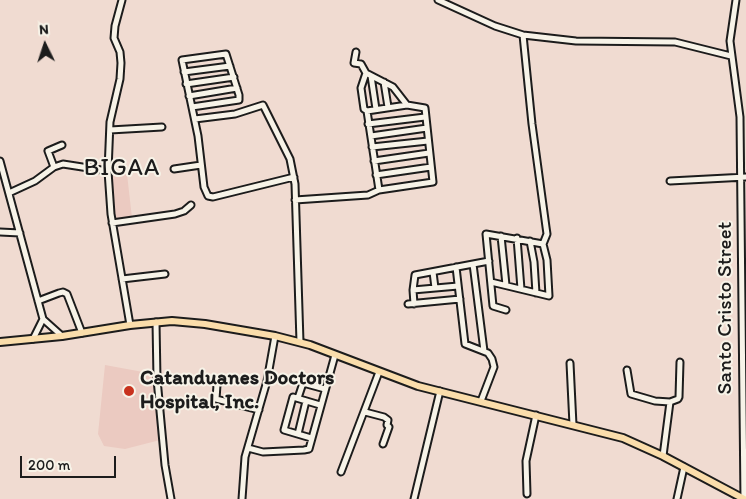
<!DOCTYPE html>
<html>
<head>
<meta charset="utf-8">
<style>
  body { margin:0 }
  #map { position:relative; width:746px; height:499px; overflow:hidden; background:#f0dbd1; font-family:Itim,sans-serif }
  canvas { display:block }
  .north { position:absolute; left:20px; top:20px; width:50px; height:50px; -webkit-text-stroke:4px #f7f3e8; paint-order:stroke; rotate:356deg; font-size:14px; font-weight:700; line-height:20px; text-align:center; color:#1c1c1c }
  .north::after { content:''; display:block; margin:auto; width:18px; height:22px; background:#1c1c1c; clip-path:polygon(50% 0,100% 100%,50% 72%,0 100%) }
  .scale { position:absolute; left:20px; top:456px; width:96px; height:22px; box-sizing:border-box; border:2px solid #1c1c1c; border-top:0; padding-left:6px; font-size:15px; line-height:18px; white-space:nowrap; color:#1c1c1c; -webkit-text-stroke:4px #f7f3e8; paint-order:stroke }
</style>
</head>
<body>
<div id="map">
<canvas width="746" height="499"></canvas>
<div class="north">N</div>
<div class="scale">200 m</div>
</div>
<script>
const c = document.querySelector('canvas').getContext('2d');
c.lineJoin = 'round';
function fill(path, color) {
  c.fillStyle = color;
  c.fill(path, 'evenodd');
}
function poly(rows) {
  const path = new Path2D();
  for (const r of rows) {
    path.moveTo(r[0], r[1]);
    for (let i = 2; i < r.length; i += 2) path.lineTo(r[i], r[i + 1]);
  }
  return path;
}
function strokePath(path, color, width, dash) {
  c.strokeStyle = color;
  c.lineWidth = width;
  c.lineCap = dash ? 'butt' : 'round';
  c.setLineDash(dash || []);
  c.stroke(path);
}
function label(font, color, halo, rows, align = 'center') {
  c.font = font + ' Itim,sans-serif';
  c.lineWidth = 4;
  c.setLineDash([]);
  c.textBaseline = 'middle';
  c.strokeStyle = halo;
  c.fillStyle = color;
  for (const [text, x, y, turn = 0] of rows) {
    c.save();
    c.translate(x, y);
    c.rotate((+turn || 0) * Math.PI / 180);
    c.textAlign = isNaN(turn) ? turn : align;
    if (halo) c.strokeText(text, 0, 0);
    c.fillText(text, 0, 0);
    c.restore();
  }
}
const built = poly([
  [111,174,127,174,132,218,114,221,111,197],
  [105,365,154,374,160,440,125,449,104,446,98,434]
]);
const minor = poly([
  [122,0,115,26,114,38,120,52,121,63,120,79,110,122,108,171,111,214,130,325],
  [438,0,495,26,523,35,576,41,675,42,731,56],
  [736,0,730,41,740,117,744,499],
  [523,35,532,124,546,227,547,234,543,244],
  [356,52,354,63,361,64,366,73,393,87,407,105],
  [184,72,230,66],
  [366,73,361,88,364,109,367,111,379,190],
  [371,76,376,109],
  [384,82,388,107],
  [186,84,234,77],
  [189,96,237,88],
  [192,107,239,100,239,95,226,54,182,60,198,136,204,187,208,196,213,197,294,177],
  [195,119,235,114,263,105,290,159,295,184,300,342],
  [368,124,425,117],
  [110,130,162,127],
  [371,136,427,128],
  [372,147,428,141],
  [0,161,43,319,62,336],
  [374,161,429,153],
  [54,167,48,151,62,145],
  [174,169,201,165],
  [376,175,431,167],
  [670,181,746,177],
  [9,193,35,181,54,167,63,164,108,171],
  [295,200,368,195,379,190,433,182,425,108,407,105,367,111],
  [112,223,175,214,184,211,191,205],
  [0,232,20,233],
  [501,236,506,285],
  [517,238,521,289],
  [530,241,534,262,536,293],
  [473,264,484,351],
  [456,267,465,344,488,353,492,359,494,367,481,401],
  [433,272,435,288],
  [122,279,165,274],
  [491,282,549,296,547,260,543,244,486,234,493,306,506,310],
  [413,290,458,286],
  [38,301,59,293,63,292,67,294,82,333],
  [408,304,460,299],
  [414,304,413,290,415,275,489,261],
  [156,322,157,379,165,465,171,499],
  [33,339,43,319],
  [570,363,573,425],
  [627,370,631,394,655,401,670,402,678,399,679,397,680,362],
  [217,385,216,399,259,410],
  [298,398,303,383,325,389],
  [365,412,384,417,388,420,387,425,389,427,383,444],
  [298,434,306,401],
  [311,438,284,430,293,397,320,405],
  [248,448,263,452,304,450,309,449,335,355],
  [663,456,670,402],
  [341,472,379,372],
  [527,494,526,461,536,415],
  [242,499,245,457,267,381,275,336],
  [414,499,440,391],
  [677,499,684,467]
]);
const major = poly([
  [0,342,62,336,130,325,172,321,205,324,275,336,310,345,418,386,623,438,663,456,744,499]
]);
const markers = [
  [129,391,6,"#c8321e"]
];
const streetNames = [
  ["Santo Cristo Street",726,308,-90]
];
const poiNames = [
  ["Catanduanes Doctors",140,379],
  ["Hospital, Inc.",140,403]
];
const quarterNames = [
  ["BIGAA",122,169]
];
fill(built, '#ebcac1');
strokePath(minor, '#1c1c1c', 9);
strokePath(major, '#1c1c1c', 10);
strokePath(minor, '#f7f3e8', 5);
strokePath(major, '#faddab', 6);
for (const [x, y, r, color] of markers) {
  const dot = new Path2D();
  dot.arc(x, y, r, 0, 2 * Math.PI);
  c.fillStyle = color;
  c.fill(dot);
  strokePath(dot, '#f7f3e8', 2);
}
label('21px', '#1c1c1c', '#f7f3e8', streetNames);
label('bold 21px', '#1c1c1c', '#f7f3e8', poiNames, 'left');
c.letterSpacing = '1px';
label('24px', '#1c1c1c', '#f7f3e8', quarterNames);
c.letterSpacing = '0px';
</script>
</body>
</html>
